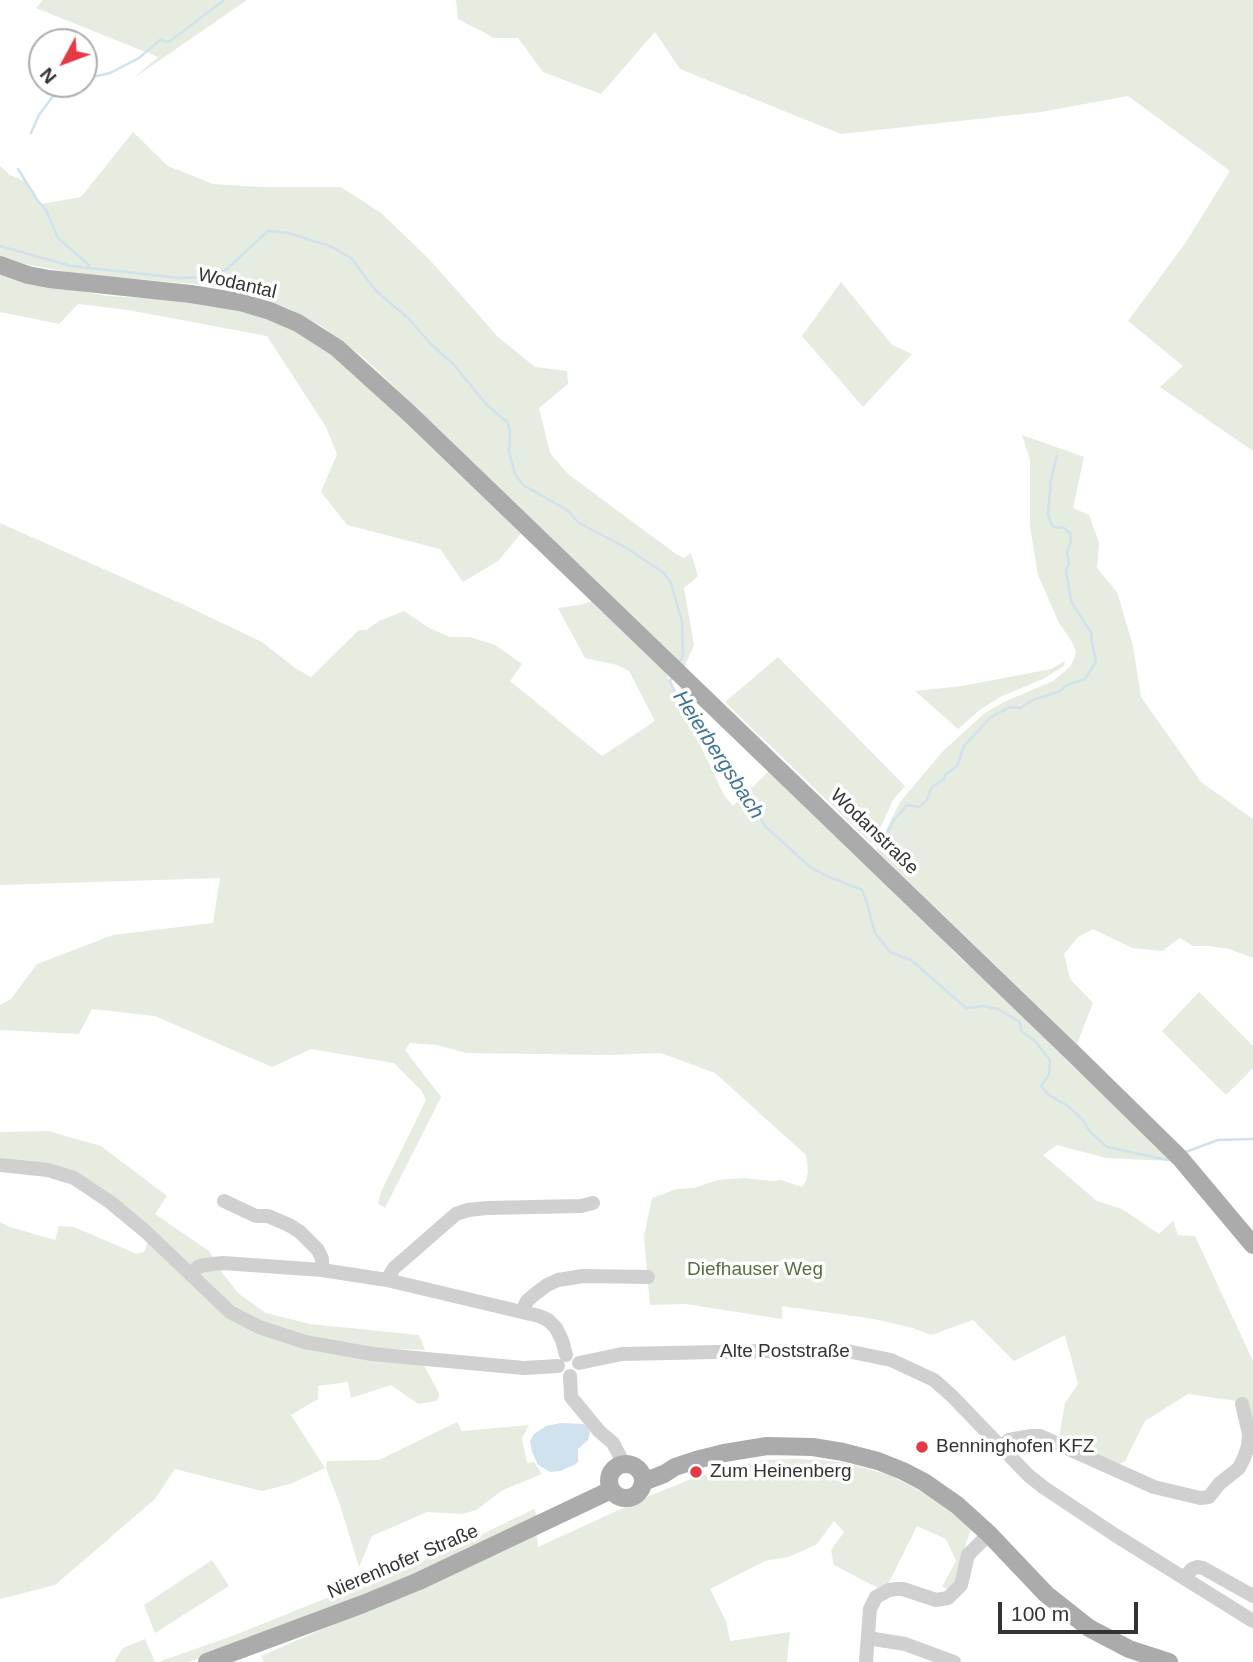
<!DOCTYPE html>
<html>
<head>
<meta charset="utf-8">
<style>
  body { margin:0 }
  #map { position:relative; width:1253px; height:1662px; overflow:hidden; background:#fff; font-family:Arial,sans-serif }
  canvas { display:block }
  .north { position:absolute; left:28px; top:28px; width:70px; height:70px; box-sizing:border-box; background:#fff; border:2px solid #adadad; border-radius:50%; rotate:229deg; font-size:19px; font-weight:700; line-height:28px; text-align:center; color:#333 }
  .north::after { content:''; display:block; margin:auto; width:24px; height:32px; background:#e63946; clip-path:polygon(50% 0,100% 100%,50% 72%,0 100%) }
  .scale { position:absolute; left:998px; top:1602px; width:140px; height:32px; box-sizing:border-box; border:4px solid #333; border-top:0; padding-left:9px; font-size:21px; line-height:24px; white-space:nowrap; color:#333; -webkit-text-stroke:5px #fff; paint-order:stroke }
</style>
</head>
<body>
<div id="map">
<canvas width="1253" height="1662"></canvas>
<div class="north">N</div>
<div class="scale">100 m</div>
</div>
<script>
const c = document.querySelector('canvas').getContext('2d');
c.lineJoin = 'round';
function fill(path, color) {
  c.fillStyle = color;
  c.fill(path, 'evenodd');
}
function poly(rows) {
  const path = new Path2D();
  for (const r of rows) {
    if (r.length === 3) {
      path.moveTo(r[0] + r[2], r[1]);
      path.arc(r[0], r[1], r[2], 0, 2 * Math.PI);
      continue;
    }
    path.moveTo(r[0], r[1]);
    for (let i = 2; i < r.length; i += 2) path.lineTo(r[i], r[i + 1]);
  }
  return path;
}
function strokePath(path, color, width, dash) {
  c.strokeStyle = color;
  c.lineWidth = width;
  c.lineCap = dash ? 'butt' : 'round';
  c.setLineDash(dash || []);
  c.stroke(path);
}
function label(font, color, halo, rows, align = 'center') {
  c.font = font + ' Arial,sans-serif';
  c.lineWidth = 7;
  c.setLineDash([]);
  c.textBaseline = 'middle';
  c.strokeStyle = halo;
  c.fillStyle = color;
  for (const [text, x, y, turn = 0] of rows) {
    c.save();
    c.translate(x, y);
    c.rotate((+turn || 0) * Math.PI / 180);
    c.textAlign = isNaN(turn) ? turn : align;
    if (halo) c.strokeText(text, 0, 0);
    c.fillText(text, 0, 0);
    c.restore();
  }
}
const green = poly([
  [43,0,247,0,134,78,158,57,36,8],
  [456,0,1253,0,1253,451,1160,387,1183,366,1128,321,1186,242,1230,171,1128,96,1041,112,841,134,680,69,655,32,601,94,543,72,518,38,494,38,458,19],
  [133,132,168,166,213,184,262,187,341,187,381,213,429,259,498,337,535,367,567,371,568,384,539,408,550,453,568,474,676,554,684,558,691,553,698,576,684,588,694,645,683,670,600,585,443,433,364,358,321,326,290,309,261,298,205,285,79,274,25,264,0,256,0,166,10,175,25,181,41,204,81,197],
  [0,274,25,282,108,296,208,302,261,314,297,331,345,364,523,531,498,561,463,582,440,549,347,525,321,492,337,454,326,427,267,336,128,310,78,304,59,324,0,312],
  [841,282,892,345,912,354,863,407,802,336],
  [1022,435,1084,457,1073,508,1089,515,1099,543,1097,568,1117,592,1133,646,1141,697,1201,782,1253,819,1253,958,1229,949,1209,946,1193,946,1180,938,1162,951,1132,948,1093,929,1078,937,1064,954,1070,979,1093,1003,1077,1044,876,850,900,802,944,750,985,713,1004,702,1053,681,1070,667,1074,659,1076,652,1072,642,1059,623,1038,575,1030,526,1030,460],
  [0,523,180,603,262,642,295,668,311,677,359,630,366,630,379,621,404,611,429,628,450,637,470,637,495,645,522,664,510,681,602,756,655,721,629,671,617,665,585,658,558,608,579,605,595,600,666,673,724,795,733,806,770,770,886,882,959,957,1007,999,1052,1042,1171,1161,1106,1158,1057,1145,1043,1155,1097,1201,1122,1209,1159,1234,1173,1221,1178,1235,1195,1236,1253,1361,1253,1425,1237,1401,1188,1394,1145,1421,1125,1461,1114,1467,1059,1438,1065,1403,1078,1384,1065,1335,1014,1361,973,1320,931,1335,913,1328,874,1319,782,1306,782,1319,685,1304,650,1305,644,1236,652,1198,677,1189,694,1188,718,1180,743,1178,772,1181,781,1180,802,1187,806,1181,808,1172,806,1155,715,1073,661,1053,608,1055,466,1053,437,1045,410,1043,405,1050,441,1097,385,1208,378,1204,381,1192,426,1100,421,1090,394,1063,311,1049,272,1067,155,1016,92,1009,79,1034,0,1030,0,1005,11,999,37,964,113,935,213,923,220,878,0,885],
  [778,657,905,786,893,800,878,833,871,843,725,702],
  [1065,661,1064,666,1043,679,1002,696,981,709,958,729,915,691,962,686,1051,669],
  [1199,992,1253,1046,1253,1068,1226,1095,1162,1031],
  [48,1131,101,1146,167,1196,155,1214,209,1251,220,1270,239,1294,266,1313,310,1324,419,1335,425,1350,374,1348,257,1331,422,1362,439,1393,439,1397,436,1401,418,1404,391,1385,351,1398,348,1382,318,1386,318,1399,291,1415,325,1468,290,1484,262,1491,175,1469,155,1499,55,1585,0,1599,0,1222,10,1227,55,1240,59,1226,74,1227,137,1254,145,1251,148,1239,76,1176,0,1162,0,1132],
  [457,1422,462,1431,529,1425,522,1438,527,1463,534,1462,542,1474,503,1490,476,1510,462,1514,427,1512,372,1536,359,1567,340,1505,326,1468,327,1461,379,1460],
  [795,1459,821,1460,847,1463,889,1475,928,1495,951,1511,971,1530,966,1543,961,1574,949,1589,942,1587,956,1561,946,1539,917,1526,889,1582,878,1588,834,1565,831,1550,844,1532,834,1521,816,1545,788,1557,765,1561,710,1589,726,1621,730,1641,790,1632,787,1662,264,1662,261,1656,362,1612,536,1532,538,1547,647,1497,696,1477,763,1460],
  [534,1509,538,1519,467,1553,233,1647,188,1662,158,1662,235,1635,364,1583,394,1573,458,1546],
  [212,1560,229,1586,155,1633,144,1605],
  [145,1639,155,1662,114,1662,123,1648]
]);
const water = poly([
  [561,1423,583,1424,587,1427,590,1433,588,1440,578,1449,578,1461,576,1464,560,1471,550,1472,538,1465,532,1452,530,1441,534,1434,546,1426]
]);
const stream = poly([
  [84,79,110,73,139,58,160,40,169,42,224,0],
  [31,133,39,115,53,96,70,84],
  [18,169,38,201,46,210,58,238,90,266],
  [0,246,71,266,180,278,207,277,227,269,268,231,288,233,330,246,351,258,376,291,408,318,431,344,453,364,487,405,508,423,510,433,509,452,515,474,523,485,567,510,579,523,625,547,664,573,671,583,682,622,683,656,678,665],
  [672,677,670,681,676,694,701,728],
  [745,796,753,805,765,826,810,867,829,877,862,890,867,903,875,933,890,952,911,960,966,1008,983,1006,998,1009,1020,1022,1021,1031,1034,1040,1050,1060,1049,1075,1041,1086,1049,1095,1068,1106,1083,1120,1090,1132,1107,1147,1168,1160,1170,1159],
  [880,848,894,820,907,805,919,807,926,801,932,787,944,779,945,775,957,766,964,746,991,717,1010,707,1020,708,1033,700,1060,691,1067,685,1085,679,1096,662,1091,638,1092,634,1071,601,1066,570,1069,564,1067,552,1071,541,1070,533,1064,528,1053,527,1048,515,1051,479,1057,456],
  [1183,1153,1218,1140,1253,1139]
]);
const canal = poly([
  [701,728,745,796]
]);
const minor = poly([
  [0,1165,48,1170,74,1178,110,1202,145,1231,230,1312,259,1327,305,1342,372,1354,524,1368,558,1366],
  [224,1201,256,1216,268,1216,289,1225,300,1232,318,1250,322,1259,322,1270],
  [192,1275,198,1267,204,1265,223,1263,322,1270,387,1280,539,1316,548,1320,556,1328,562,1340,566,1355],
  [387,1280,394,1268,409,1255,456,1214,468,1210,487,1208,581,1206,593,1203],
  [522,1311,527,1301,535,1294,547,1285,558,1280,583,1276,648,1277],
  [579,1363,622,1354,764,1351,847,1351,891,1360,934,1380,952,1396,1028,1475,1043,1487,1115,1535,1253,1621],
  [570,1376,571,1397,599,1431,613,1443,624,1464],
  [1002,1446,1009,1440,1031,1436,1040,1436,1154,1487,1200,1498,1209,1497,1219,1484,1239,1468,1244,1458,1248,1446,1249,1434,1242,1404],
  [1184,1578,1192,1569,1197,1567,1203,1568,1253,1596],
  [868,1638,905,1644,954,1662],
  [866,1662,870,1609,876,1597,889,1590,896,1589,903,1589,936,1600,948,1598,961,1585,968,1555,989,1534]
]);
const major = poly([
  [0,265,28,275,49,279,191,294,240,302,270,311,298,323,337,348,410,414,1074,1054,1180,1158,1253,1245],
  [626,1481,17],
  [643,1482,664,1474,675,1467,696,1460,724,1453,767,1446,813,1447,843,1452,878,1461,903,1471,924,1482,957,1505,989,1534,1046,1594,1089,1628,1129,1649,1169,1662],
  [207,1662,363,1604,419,1581,611,1490]
]);
const markers = [
  [922,1447,7,"#e63946"],
  [696,1472,7,"#e63946"]
];
const streetNames = [
  ["Wodantal",237,284,13],
  ["Wodanstraße",874,832,44],
  ["Alte Poststraße",785,1352],
  ["Nierenhofer Straße",403,1562,-23]
];
const parkNames = [
  ["Diefhauser Weg",755,1270]
];
const poiNames = [
  ["Benninghofen KFZ",936,1447],
  ["Zum Heinenberg",710,1472]
];
const waterNames = [
  ["Heierbergsbach",718,755,57]
];
fill(green, '#e6ecdf');
fill(water, '#cfe2ee');
strokePath(stream, '#cfe2ee', 2.5);
strokePath(canal, '#cfe2ee', 10);
strokePath(minor, '#d0d0d0', 14);
strokePath(major, '#ababab', 18);
for (const [x, y, r, color] of markers) {
  const dot = new Path2D();
  dot.arc(x, y, r, 0, 2 * Math.PI);
  c.fillStyle = color;
  c.fill(dot);
  strokePath(dot, '#fff', 2.5);
}
label('19px', '#333', '#fff', streetNames);
label('19px', '#56703f', '#fff', parkNames);
label('19px', '#333', '#fff', poiNames, 'left');
label('italic 21px', '#3f7597', '#fff', waterNames);
</script>
</body>
</html>
